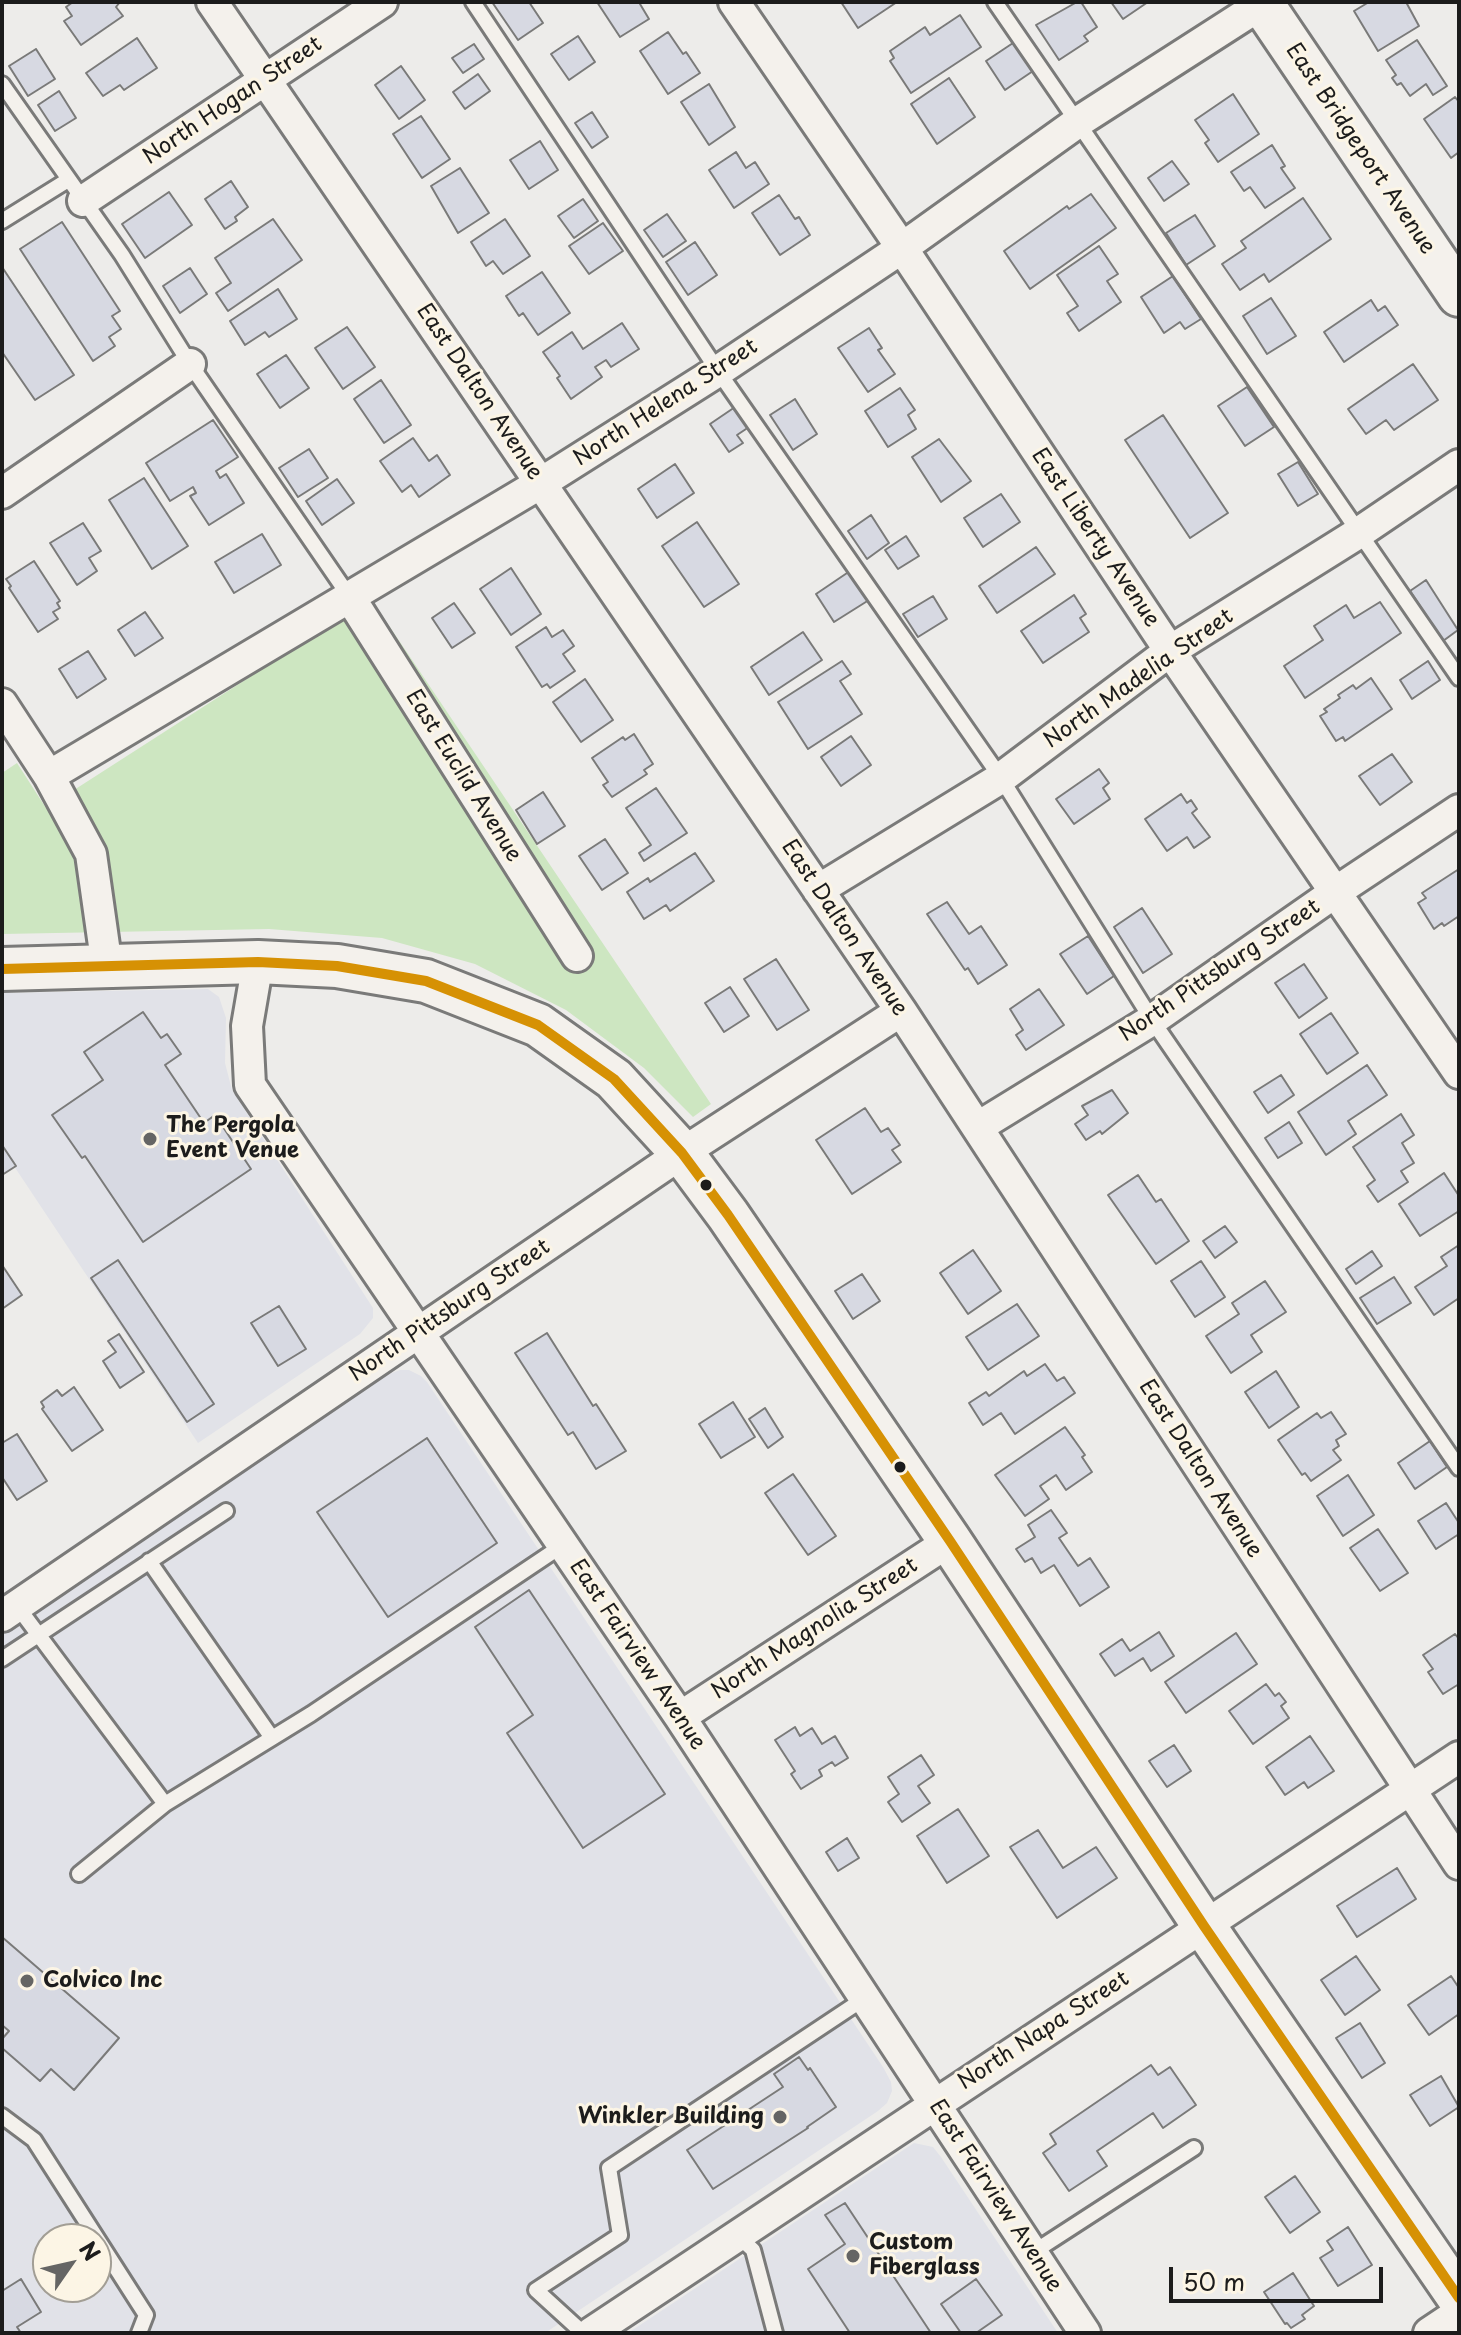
<!DOCTYPE html>
<html>
<head>
<meta charset="utf-8">
<style>
  body { margin:0 }
  #map { position:relative; width:1461px; height:2335px; overflow:hidden; background:#edecea; font-family:"Playpen Sans",sans-serif }
  canvas { display:block }
  .frame { position:absolute; inset:0; border:4px solid #1c1c1c; pointer-events:none }
  .north { position:absolute; left:32px; top:2223px; width:80px; height:80px; box-sizing:border-box; background:#fcf5e5; border:2px solid #a29e95; border-radius:50%; rotate:56deg; font-size:22px; font-weight:700; line-height:32px; text-align:center; color:#1c1c1c }
  .north::after { content:''; display:block; margin:auto; width:28px; height:36px; background:#656564; clip-path:polygon(50% 0,100% 100%,50% 72%,0 100%) }
  .scale { position:absolute; left:1169px; top:2267px; width:214px; height:36px; box-sizing:border-box; border:4px solid #1c1c1c; border-top:0; padding-left:10px; font-size:24px; line-height:28px; white-space:nowrap; color:#1c1c1c; -webkit-text-stroke:6px #fcf5e5; paint-order:stroke }
</style>
</head>
<body>
<div id="map">
<canvas width="1461" height="2335"></canvas>
<div class="frame"></div>
<div class="north">N</div>
<div class="scale">50 m</div>
</div>
<script>
const c = document.querySelector('canvas').getContext('2d');
c.lineJoin = 'round';
function fill(path, color) {
  c.fillStyle = color;
  c.fill(path, 'evenodd');
}
function poly(rows) {
  const path = new Path2D();
  for (const r of rows) {
    path.moveTo(r[0], r[1]);
    for (let i = 2; i < r.length; i += 2) path.lineTo(r[i], r[i + 1]);
  }
  return path;
}
function strokePath(path, color, width, dash) {
  c.strokeStyle = color;
  c.lineWidth = width;
  c.lineCap = dash ? 'butt' : 'round';
  c.setLineDash(dash || []);
  c.stroke(path);
}
function label(font, color, halo, rows, align = 'center') {
  c.font = font + ' "Playpen Sans",sans-serif';
  c.lineWidth = 6;
  c.setLineDash([]);
  c.textBaseline = 'middle';
  c.strokeStyle = halo;
  c.fillStyle = color;
  for (const [text, x, y, turn = 0] of rows) {
    c.save();
    c.translate(x, y);
    c.rotate((+turn || 0) * Math.PI / 180);
    c.textAlign = isNaN(turn) ? turn : align;
    if (halo) c.strokeText(text, 0, 0);
    c.fillText(text, 0, 0);
    c.restore();
  }
}
const built = poly([
  [208,989,219,997,226,1018,225,1063,232,1090,373,1308,373,1318,360,1334,198,1443,2,1148,2,993],
  [400,1370,409,1370,421,1376,427,1382,883,2067,891,2082,892,2091,887,2103,878,2111,545,2333,2,2333,2,1631,389,1374],
  [48,2239,96,2239,96,2287,48,2287],
  [914,2143,933,2147,941,2157,1058,2333,628,2333]
]);
const green = poly([
  [371,599,711,1104,693,1117,644,1068,566,1010,475,964,382,938,269,929,2,934,2,773,17,763,46,808]
]);
const building = poly([
  [73,2,120,2,116,7,123,16,81,45,64,21,72,16,66,7,73,2],
  [492,2,529,2,543,23,518,40,492,2],
  [597,2,643,2,640,4,649,19,620,37,597,2],
  [841,2,897,2,858,28,841,2],
  [1077,2,1081,2,1097,27,1084,36,1088,41,1059,60,1036,25,1077,2],
  [1111,2,1148,2,1123,19,1111,2],
  [1369,2,1406,2,1419,26,1378,51,1354,11,1369,2],
  [960,15,981,47,911,93,890,61,894,58,890,51,925,27,930,35,960,15],
  [668,32,683,54,686,52,700,73,668,94,640,51,668,32],
  [578,36,595,62,569,80,551,54,578,36],
  [137,38,157,68,124,90,120,85,103,96,86,73,137,38],
  [1417,40,1447,86,1433,95,1426,84,1410,96,1401,83,1397,85,1392,78,1396,75,1386,60,1417,40],
  [1013,43,1033,71,1005,90,986,61,1013,43],
  [474,44,484,59,463,73,452,58,474,44],
  [36,49,55,79,28,96,9,66,36,49],
  [401,66,425,100,399,119,375,85,401,66],
  [478,74,490,91,465,109,453,92,478,74],
  [949,78,975,117,937,144,911,104,949,78],
  [709,84,735,127,709,145,681,102,709,84],
  [59,91,76,118,55,131,38,105,59,91],
  [1233,94,1259,134,1218,162,1205,143,1209,140,1195,120,1233,94],
  [1455,97,1459,102,1459,152,1451,158,1424,119,1455,97],
  [592,112,608,137,592,148,575,123,592,112],
  [421,116,450,159,422,178,393,134,421,116],
  [540,141,558,170,529,189,510,160,540,141],
  [1272,145,1285,166,1281,168,1295,188,1265,208,1250,187,1244,191,1231,172,1272,145],
  [736,152,746,168,755,162,769,184,734,208,709,170,736,152],
  [1172,161,1189,184,1164,201,1148,178,1172,161],
  [460,168,489,213,458,233,431,186,460,168],
  [231,181,248,207,235,217,237,221,225,229,205,199,231,181],
  [169,192,192,225,145,258,122,224,169,192],
  [1091,194,1116,228,1030,289,1004,251,1067,206,1069,209,1091,194],
  [779,195,795,219,799,217,810,235,780,255,752,213,779,195],
  [1303,198,1331,239,1269,282,1264,274,1240,290,1222,264,1246,248,1241,241,1303,198],
  [583,199,598,221,574,238,558,216,583,199],
  [667,214,686,241,663,257,644,230,667,214],
  [1195,215,1215,246,1186,265,1166,233,1195,215],
  [273,219,302,260,228,311,216,293,231,283,215,258,273,219],
  [505,219,530,256,503,274,493,261,486,266,471,242,505,219],
  [62,222,120,311,112,316,121,329,109,337,115,346,93,361,20,249,62,222],
  [603,223,623,251,589,274,569,246,603,223],
  [695,242,717,275,688,295,666,262,695,242],
  [1099,246,1118,274,1107,281,1121,302,1079,331,1067,313,1078,306,1057,275,1099,246],
  [2,267,74,375,35,400,2,352,2,267],
  [190,268,207,294,180,313,163,286,190,268],
  [542,272,570,313,538,335,523,313,519,316,506,296,542,272],
  [1173,276,1201,319,1185,329,1180,322,1164,333,1141,297,1173,276],
  [278,289,297,319,269,337,265,332,245,345,230,321,278,289],
  [1271,298,1296,336,1267,354,1243,316,1271,298],
  [1371,300,1378,311,1385,306,1398,325,1344,362,1324,332,1371,300],
  [622,323,639,349,611,367,606,360,595,367,602,377,571,399,557,378,560,376,543,352,572,332,583,349,622,323],
  [347,327,375,367,343,389,315,348,347,327],
  [869,328,882,348,878,350,895,374,868,392,838,348,869,328],
  [286,355,309,388,280,408,257,374,286,355],
  [1413,364,1438,400,1394,430,1386,420,1366,434,1348,409,1413,364],
  [381,380,411,425,384,443,354,399,381,380],
  [1247,387,1274,427,1245,446,1218,406,1247,387],
  [900,388,915,410,908,415,916,429,888,447,865,411,900,388],
  [795,399,817,434,793,450,770,415,795,399],
  [738,405,752,425,737,435,743,443,729,452,710,424,738,405],
  [1163,415,1228,513,1190,538,1125,440,1163,415],
  [213,420,238,457,216,471,220,478,226,474,244,503,209,525,190,496,196,493,193,487,170,501,146,463,213,420],
  [413,438,429,461,437,455,450,475,419,497,411,485,402,492,380,461,413,438],
  [939,439,971,481,941,502,912,457,939,439],
  [309,449,328,478,298,497,279,468,309,449],
  [1298,462,1318,494,1298,506,1278,474,1298,462],
  [675,464,694,493,657,518,638,489,675,464],
  [144,478,188,546,152,569,109,500,144,478],
  [337,479,354,503,322,525,306,501,337,479],
  [1001,494,1020,522,983,547,964,518,1001,494],
  [871,515,889,543,867,559,848,531,871,515],
  [697,522,739,584,704,607,662,546,697,522],
  [83,523,101,551,89,558,97,571,77,585,50,543,83,523],
  [262,534,281,565,234,593,215,562,262,534],
  [906,536,919,556,898,569,885,550,906,536],
  [1036,547,1055,574,997,613,979,586,1036,547],
  [34,561,60,601,57,603,60,608,53,612,58,619,38,632,9,588,11,586,6,579,34,561],
  [511,568,541,614,511,635,480,589,511,568],
  [850,571,869,600,834,622,816,594,850,571],
  [1426,580,1458,630,1443,641,1410,591,1426,580],
  [1074,595,1086,614,1080,618,1089,632,1043,663,1021,631,1074,595],
  [933,596,947,619,918,637,903,614,933,596],
  [1380,602,1401,633,1305,698,1284,666,1323,640,1314,626,1346,605,1354,618,1380,602],
  [454,603,475,633,452,648,432,618,454,603],
  [145,612,163,638,135,656,118,630,145,612],
  [546,627,552,637,563,630,574,646,563,654,575,671,550,688,547,684,542,687,516,647,546,627],
  [803,632,822,660,769,695,751,667,803,632],
  [88,651,106,679,77,698,59,669,88,651],
  [842,661,851,674,840,681,862,714,808,749,778,702,842,661],
  [1428,661,1440,680,1412,699,1400,680,1428,661],
  [1371,678,1392,709,1345,741,1343,737,1336,741,1320,716,1327,712,1324,709,1340,698,1338,695,1353,685,1356,689,1371,678],
  [585,679,613,720,581,742,553,702,585,679],
  [634,734,653,764,644,770,647,774,612,797,603,785,608,782,592,758,623,737,625,740,634,734],
  [851,736,871,765,841,786,821,757,851,736],
  [1392,754,1412,782,1380,805,1359,776,1392,754],
  [1099,769,1109,783,1103,788,1110,799,1074,824,1056,799,1099,769],
  [656,788,687,833,644,861,639,853,651,845,626,808,656,788],
  [543,792,565,826,537,844,516,810,543,792],
  [1181,794,1187,803,1191,800,1197,809,1192,813,1210,837,1194,848,1187,837,1167,851,1145,819,1181,794],
  [605,839,628,873,602,890,579,856,605,839],
  [695,853,714,881,670,911,666,905,644,919,627,892,648,878,650,882,695,853],
  [1459,869,1459,916,1444,926,1442,923,1434,929,1418,903,1426,898,1422,893,1459,869],
  [947,902,969,934,981,926,1007,965,978,984,968,968,965,970,927,914,947,902],
  [1142,908,1172,954,1143,973,1114,927,1142,908],
  [1088,936,1114,976,1087,994,1060,954,1088,936],
  [776,959,809,1010,777,1030,744,979,776,959],
  [1304,964,1327,998,1299,1018,1275,983,1304,964],
  [730,987,749,1016,724,1032,705,1003,730,987],
  [1039,989,1064,1025,1026,1050,1016,1035,1023,1030,1010,1009,1039,989],
  [143,1012,161,1038,167,1034,181,1054,165,1065,204,1123,215,1115,251,1169,143,1242,85,1156,82,1158,52,1115,103,1080,84,1052,143,1012],
  [1331,1013,1358,1053,1327,1074,1300,1034,1331,1013],
  [1367,1065,1387,1095,1348,1121,1356,1134,1326,1155,1298,1112,1367,1065],
  [1281,1075,1294,1095,1268,1113,1254,1092,1281,1075],
  [1112,1090,1128,1113,1102,1134,1100,1131,1086,1140,1075,1124,1088,1115,1082,1106,1112,1090],
  [865,1108,881,1132,888,1128,900,1145,892,1150,901,1162,852,1194,816,1140,865,1108],
  [1401,1114,1414,1135,1402,1143,1414,1163,1401,1171,1408,1182,1378,1202,1367,1186,1375,1180,1353,1147,1401,1114],
  [1289,1122,1302,1143,1278,1158,1265,1138,1289,1122],
  [2,1145,16,1166,2,1175,2,1145],
  [1444,1173,1459,1196,1459,1211,1420,1236,1399,1204,1444,1173],
  [1138,1175,1156,1202,1161,1199,1189,1241,1156,1264,1108,1195,1138,1175],
  [1225,1226,1237,1242,1215,1258,1203,1241,1225,1226],
  [1459,1245,1459,1298,1434,1315,1415,1287,1447,1266,1441,1257,1459,1245],
  [973,1250,1001,1291,968,1314,940,1273,973,1250],
  [1372,1251,1382,1266,1356,1284,1346,1269,1372,1251],
  [118,1260,214,1404,187,1422,91,1278,118,1260],
  [1201,1261,1225,1297,1195,1317,1171,1281,1201,1261],
  [2,1265,22,1295,2,1309,2,1265],
  [862,1274,880,1301,853,1319,835,1291,862,1274],
  [1394,1277,1411,1303,1377,1324,1360,1298,1394,1277],
  [1265,1281,1286,1312,1251,1335,1262,1352,1231,1373,1206,1336,1239,1314,1232,1303,1265,1281],
  [1017,1304,1039,1336,988,1370,966,1337,1017,1304],
  [279,1306,306,1349,278,1366,251,1323,279,1306],
  [547,1333,593,1406,596,1404,626,1451,596,1469,573,1432,568,1435,515,1353,547,1333],
  [119,1334,144,1372,120,1388,103,1361,116,1352,108,1341,119,1334],
  [1045,1364,1057,1381,1064,1377,1075,1393,1015,1434,1001,1413,983,1425,969,1403,986,1392,989,1396,1024,1371,1027,1376,1045,1364],
  [1276,1371,1299,1407,1269,1428,1245,1392,1276,1371],
  [74,1387,103,1430,72,1451,42,1409,44,1407,41,1402,57,1390,62,1396,74,1387],
  [733,1402,755,1437,721,1458,699,1424,733,1402],
  [765,1408,783,1437,768,1448,749,1419,765,1408],
  [1331,1412,1346,1434,1336,1440,1339,1446,1333,1450,1341,1460,1311,1481,1305,1473,1302,1475,1278,1440,1317,1413,1321,1418,1331,1412],
  [1065,1427,1085,1455,1082,1457,1092,1472,1066,1490,1056,1475,1040,1486,1049,1499,1025,1516,995,1475,1065,1427],
  [17,1434,47,1481,17,1500,2,1477,2,1443,17,1434],
  [427,1438,497,1543,388,1617,317,1512,427,1438],
  [1430,1441,1447,1467,1415,1489,1398,1463,1430,1441],
  [793,1474,836,1536,808,1555,765,1493,793,1474],
  [1348,1475,1374,1515,1343,1536,1317,1496,1348,1475],
  [1446,1503,1459,1523,1459,1534,1436,1549,1418,1521,1446,1503],
  [1051,1510,1067,1533,1059,1538,1078,1566,1090,1558,1109,1587,1080,1606,1054,1565,1041,1573,1032,1558,1025,1562,1016,1549,1035,1537,1028,1525,1051,1510],
  [1378,1529,1408,1573,1380,1591,1350,1548,1378,1529],
  [529,1590,665,1794,583,1848,507,1733,533,1715,475,1627,529,1590],
  [1159,1632,1174,1656,1151,1671,1143,1658,1115,1676,1100,1654,1122,1639,1130,1651,1159,1632],
  [1236,1633,1257,1664,1186,1713,1165,1682,1236,1633],
  [1455,1634,1459,1639,1459,1684,1443,1694,1428,1672,1433,1669,1423,1655,1455,1634],
  [1266,1684,1275,1696,1279,1693,1286,1702,1281,1706,1289,1718,1253,1744,1229,1711,1266,1684],
  [795,1727,800,1736,812,1728,822,1744,835,1736,848,1758,835,1766,832,1762,819,1770,822,1776,801,1789,791,1774,795,1771,775,1740,795,1727],
  [1310,1736,1334,1771,1308,1788,1304,1782,1285,1795,1266,1767,1310,1736],
  [1174,1745,1191,1771,1167,1787,1149,1761,1174,1745],
  [921,1755,934,1775,918,1786,930,1803,902,1822,888,1802,899,1794,888,1777,921,1755],
  [958,1809,989,1856,947,1883,917,1836,958,1809],
  [1038,1830,1063,1868,1096,1847,1117,1878,1057,1918,1010,1847,1038,1830],
  [847,1838,859,1858,838,1871,826,1852,847,1838],
  [1397,1868,1416,1899,1357,1937,1337,1906,1397,1868],
  [2,1937,119,2038,74,2090,51,2069,40,2081,2,2048,2,2039,9,2031,2,2025,2,1937],
  [1356,1956,1380,1990,1345,2015,1321,1980,1356,1956],
  [1451,1976,1459,1988,1459,2014,1429,2035,1408,2005,1451,1976],
  [1360,2023,1385,2063,1362,2078,1336,2038,1360,2023],
  [799,2057,808,2070,810,2068,836,2107,807,2127,808,2128,713,2189,687,2150,783,2087,774,2074,799,2057],
  [1151,2065,1158,2075,1170,2067,1196,2105,1163,2128,1153,2113,1097,2151,1107,2166,1069,2191,1043,2153,1056,2144,1050,2134,1151,2065],
  [1441,2076,1459,2107,1430,2126,1410,2095,1441,2076],
  [1295,2176,1320,2212,1290,2233,1265,2197,1295,2176],
  [845,2203,931,2333,850,2333,808,2269,845,2244,825,2215,845,2203],
  [1348,2227,1372,2265,1338,2286,1320,2258,1333,2250,1327,2241,1348,2227],
  [1293,2273,1314,2306,1302,2315,1305,2319,1291,2328,1287,2323,1285,2324,1264,2292,1293,2273],
  [21,2279,41,2312,17,2327,21,2333,2,2333,2,2291,21,2279],
  [976,2279,1002,2315,976,2333,961,2333,941,2304,976,2279]
]);
const lane = poly([
  [473,2,718,371,1001,778,1152,1020,1459,1468],
  [995,2,1459,678],
  [2,84,122,255,190,364,349,596],
  [2,221,68,180],
  [149,1561,272,1738],
  [17,1606,165,1804,79,1874],
  [2,1659,226,1511],
  [165,1804,311,1714,563,1545],
  [2,2116,34,2140,146,2315,139,2333],
  [737,2235,753,2250,775,2333],
  [1032,2253,1194,2148],
  [583,2333,536,2290,620,2235,609,2168,865,1998]
]);
const street = poly([
  [212,2,901,1011,1459,1864],
  [734,2,902,248,1170,651,1459,1073],
  [83,201,382,2],
  [2,493,190,364],
  [349,596,577,956],
  [2,704,49,776,91,854,107,967],
  [49,776,541,483,718,371,902,248,1078,122,1265,2],
  [818,890,1001,778,1170,651,1360,532,1459,465],
  [258,962,247,1026,250,1085,680,1717,1085,2333],
  [978,1127,1152,1020,1337,891,1459,810],
  [2,1616,682,1153,901,1011],
  [680,1717,950,1541],
  [591,2333,1459,1757],
  [1429,2333,1459,2313]
]);
const secondary = poly([
  [1261,2,1459,295],
  [2,969,258,962,337,966,426,981,538,1025,614,1079,682,1153,728,1215,950,1541,1204,1926,1459,2298]
]);
const bus1 = poly([
  [2,969,258,962,337,966,426,981,538,1025,614,1079,682,1153,728,1215,950,1541,1204,1926,1459,2298]
]);
const markers = [
  [150,1139,8,"#656564"],
  [706,1185,7,"#1c1c1c"],
  [900,1467,7,"#1c1c1c"],
  [27,1981,8,"#656564"],
  [780,2117,8,"#656564"],
  [853,2256,8,"#656564"]
];
const streetNames = [
  ["North Hogan Street",233,101,-34],
  ["East Bridgeport Avenue",1360,149,56],
  ["East Dalton Avenue",479,392,56],
  ["North Helena Street",666,403,-33],
  ["East Liberty Avenue",1095,538,56],
  ["North Madelia Street",1139,679,-35],
  ["East Euclid Avenue",463,776,58],
  ["East Dalton Avenue",844,928,56],
  ["North Pittsburg Street",1220,971,-34],
  ["North Pittsburg Street",450,1311,-34],
  ["East Dalton Avenue",1200,1469,57],
  ["North Magnolia Street",815,1629,-33],
  ["East Fairview Avenue",637,1655,56],
  ["North Napa Street",1044,2031,-33],
  ["East Fairview Avenue",995,2196,57]
];
const poiNames = [
  ["The Pergola",166,1126],
  ["Event Venue",166,1151],
  ["Colvico Inc",43,1981],
  ["Winkler Building",764,2117,"right"],
  ["Custom",869,2243],
  ["Fiberglass",869,2268]
];
fill(built, '#e1e2e8');
fill(green, '#cde6c1');
fill(building, '#d7d9e2');
strokePath(building, '#7a7a79', 2);
strokePath(lane, '#7a7a79', 20);
strokePath(street, '#7a7a79', 36);
strokePath(secondary, '#7a7a79', 48);
strokePath(lane, '#f4f1ec', 14);
strokePath(street, '#f4f1ec', 30);
strokePath(secondary, '#f4f1ec', 42);
strokePath(bus1, '#d69104', 10);
for (const [x, y, r, color] of markers) {
  const dot = new Path2D();
  dot.arc(x, y, r, 0, 2 * Math.PI);
  c.fillStyle = color;
  c.fill(dot);
  strokePath(dot, '#fcf5e5', 3);
}
label('22px', '#1c1c1c', '#fcf5e5', streetNames);
label('bold 22px', '#1c1c1c', '#fcf5e5', poiNames, 'left');
</script>
</body>
</html>
